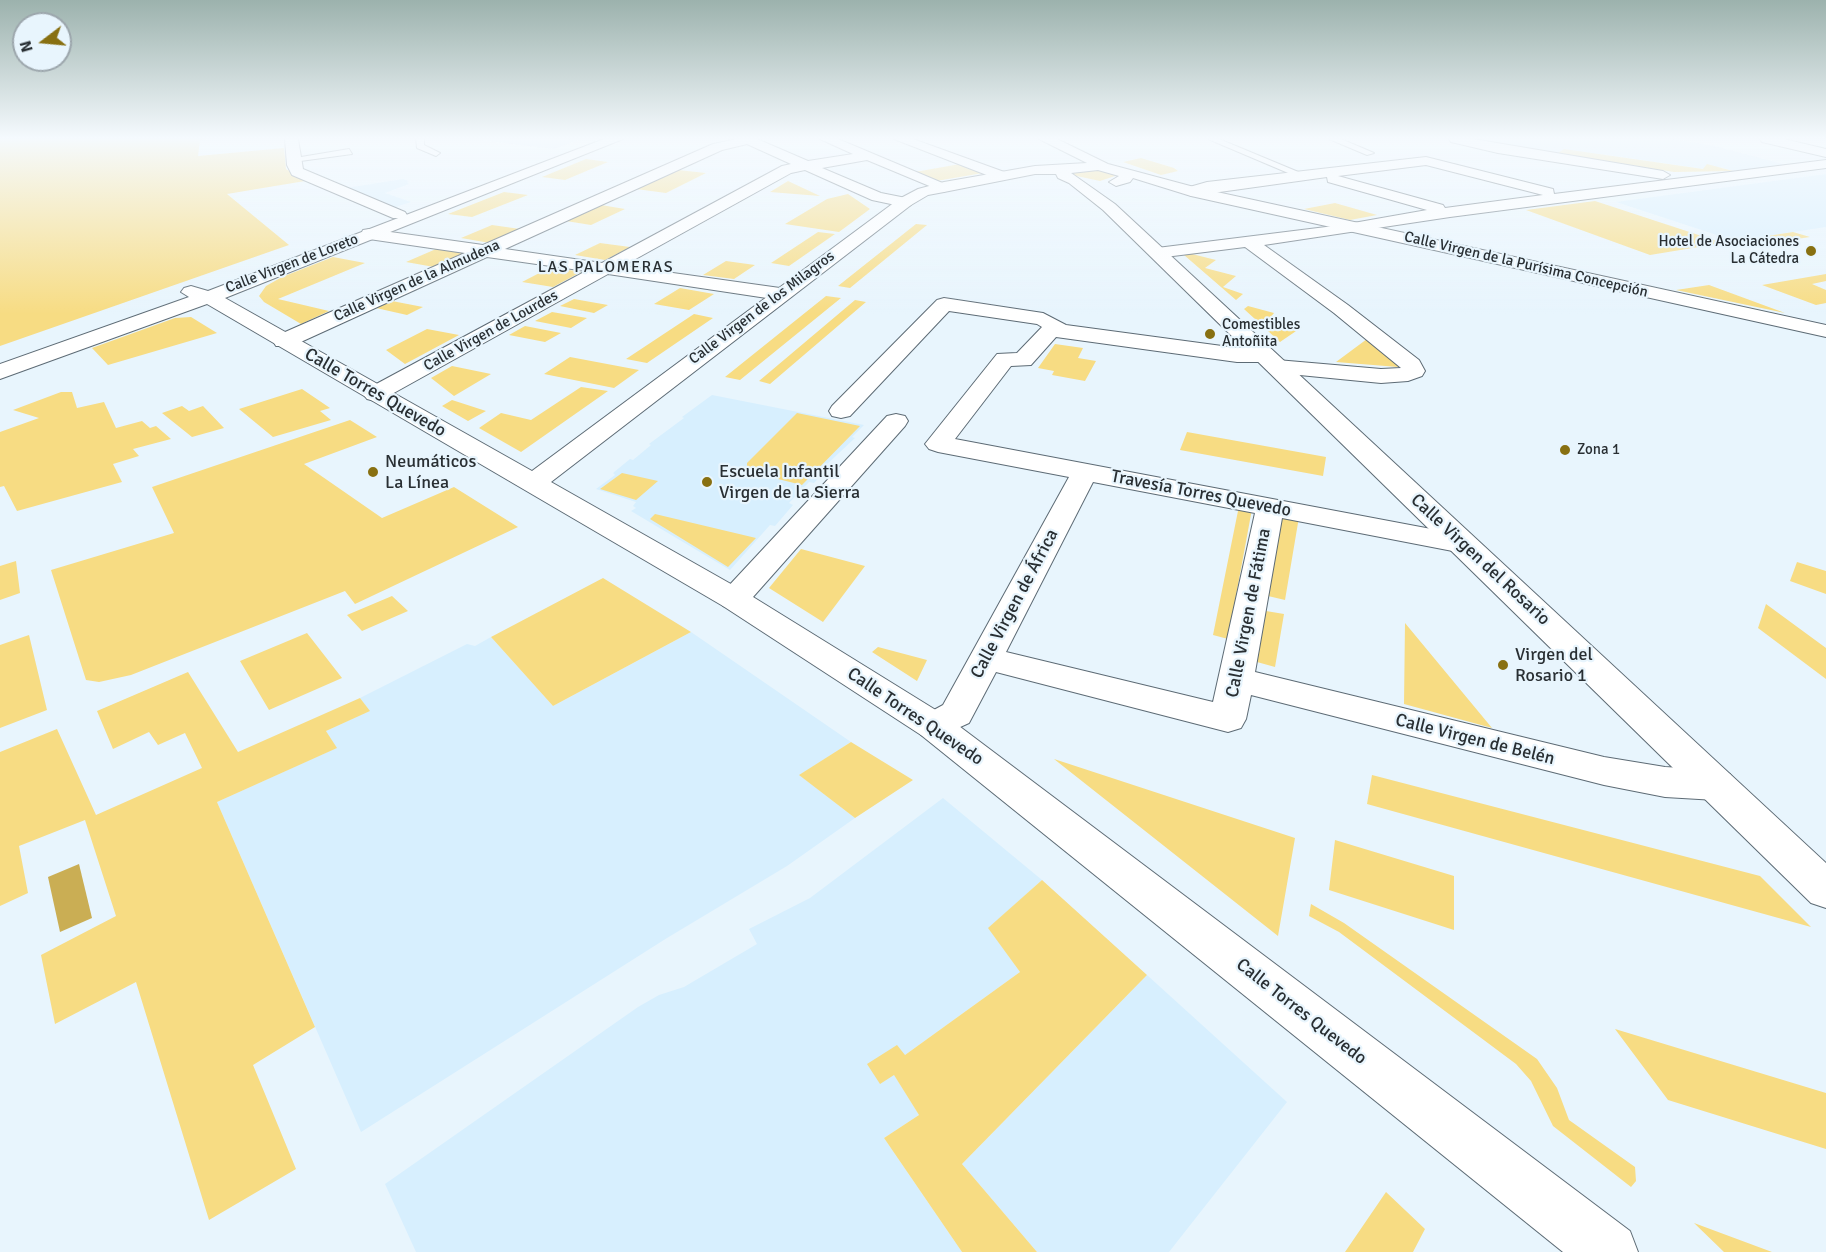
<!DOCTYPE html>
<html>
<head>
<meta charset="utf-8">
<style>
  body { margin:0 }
  #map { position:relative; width:1826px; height:1252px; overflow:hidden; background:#e8f5fd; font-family:Signika,sans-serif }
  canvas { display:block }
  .north { position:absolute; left:12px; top:12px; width:60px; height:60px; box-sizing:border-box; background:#e8f5fd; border:2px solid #9ca6ac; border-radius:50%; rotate:254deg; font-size:16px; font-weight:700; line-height:24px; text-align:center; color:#292f33 }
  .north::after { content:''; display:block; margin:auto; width:21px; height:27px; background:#887011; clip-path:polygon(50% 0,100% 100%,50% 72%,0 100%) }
</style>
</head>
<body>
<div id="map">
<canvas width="1826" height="1252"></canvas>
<div class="north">N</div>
</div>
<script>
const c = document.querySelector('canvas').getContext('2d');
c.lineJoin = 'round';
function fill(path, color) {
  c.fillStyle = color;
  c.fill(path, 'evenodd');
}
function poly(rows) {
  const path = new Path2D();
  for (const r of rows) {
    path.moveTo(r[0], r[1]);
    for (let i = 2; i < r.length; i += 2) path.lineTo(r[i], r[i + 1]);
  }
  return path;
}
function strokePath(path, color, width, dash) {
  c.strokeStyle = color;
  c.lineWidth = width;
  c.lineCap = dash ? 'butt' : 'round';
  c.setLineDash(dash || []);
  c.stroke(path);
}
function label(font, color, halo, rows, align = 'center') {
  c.font = font + ' Signika,sans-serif';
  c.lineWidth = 4.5;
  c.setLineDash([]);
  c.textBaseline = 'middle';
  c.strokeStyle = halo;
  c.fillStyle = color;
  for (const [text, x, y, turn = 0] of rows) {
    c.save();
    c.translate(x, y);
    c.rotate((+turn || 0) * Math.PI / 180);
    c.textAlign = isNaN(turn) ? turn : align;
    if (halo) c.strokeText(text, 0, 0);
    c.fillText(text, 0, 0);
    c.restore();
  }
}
const built = poly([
  [472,139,567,139,578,140,554,149],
  [1474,139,1672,139,1715,146,1787,165,1733,171,1720,167,1704,169,1601,154,1572,157],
  [1826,174,1826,227,1735,241,1616,202],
  [403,179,409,181,407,182,409,184,385,193,411,202,393,208,346,188],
  [712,395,864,425,852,437,855,438,824,467,827,469,814,483,809,482,789,503,793,505,775,526,770,525,730,570,631,511,636,508,633,506,636,502,596,489,615,475,613,473,630,459,633,460,651,445,649,444,684,418,682,417],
  [691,632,851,742,800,775,855,818,787,866,667,938,361,1132,217,802,336,748,326,731,369,711,360,698,467,644,475,646,491,637,553,706],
  [943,798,1042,880,989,928,1020,972,905,1055,894,1075,919,1115,884,1138,962,1252,416,1252,385,1184,638,1007,659,995,684,987,757,944,749,929,810,898],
  [1147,975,1287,1102,1169,1252,1037,1252,962,1164]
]);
const green = poly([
  [0,139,208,139,200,140,198,156,284,148,286,169,305,181,227,194,289,245,0,346],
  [1525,148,1558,153,1564,149,1703,169,1707,164,1733,171,1674,172],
  [1141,158,1174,168,1178,171,1161,175,1123,162],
  [586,159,608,162,565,180,542,177],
  [960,164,983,173,936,181,915,172],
  [1091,168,1118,175,1100,181,1072,175,1073,171],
  [678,170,706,173,666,193,636,189],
  [788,181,820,196,770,192],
  [504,192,528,195,472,217,448,214],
  [848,194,870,209,839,232,785,224,827,199],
  [1595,201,1723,243,1650,255,1526,210],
  [1335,203,1377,215,1350,220,1304,209],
  [601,205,625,209,591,225,566,221],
  [916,224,927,225,850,288,838,286],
  [492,225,520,229,490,243,461,238],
  [818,232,835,234,789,266,771,263],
  [1793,232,1810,237,1750,246,1735,241],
  [600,243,630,247,605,260,575,255],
  [436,249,464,253,434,267,406,262],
  [1192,254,1216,260,1205,268,1236,276,1223,287,1243,294,1236,300,1184,255],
  [333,257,365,263,278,299,329,311,301,324,264,302,259,296,266,286,282,277],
  [726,261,755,265,734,279,703,275],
  [551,267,581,272,553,287,522,282],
  [1826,274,1826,281,1812,284,1826,290,1826,303,1816,305,1762,285],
  [1709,285,1785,313,1676,290],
  [680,288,714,294,689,310,654,304],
  [826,296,841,298,740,380,725,377],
  [574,299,608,305,594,313,560,306],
  [855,300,866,302,770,384,759,381],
  [392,301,423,307,407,315,376,308],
  [1248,306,1274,313,1269,319,1302,327,1280,342,1244,309],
  [552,312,587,318,571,328,535,321],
  [694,314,713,318,647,363,626,359],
  [191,317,217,333,108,365,92,348,175,318],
  [525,326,561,333,545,342,509,335],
  [427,329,459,335,405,364,386,350],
  [1367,339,1398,363,1398,367,1336,362],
  [1055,344,1083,348,1078,358,1096,361,1085,381,1052,375,1054,371,1038,368],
  [570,357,639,370,614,388,544,374],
  [452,366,491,374,454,396,431,378],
  [581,387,608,391,521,452,479,428,501,413,531,420],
  [302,389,330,408,320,411,331,420,273,437,239,409],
  [61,392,72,392,77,408,104,402,116,428,142,421,150,428,156,426,171,439,133,449,139,456,113,464,122,482,17,511,4,486,0,487,0,432,39,418,13,410],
  [452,400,486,411,468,421,442,406],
  [182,406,189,411,203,406,224,428,192,437,162,413],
  [797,413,860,426,802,485,770,477,773,474,747,468,747,463],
  [350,420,377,437,304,464,382,518,454,487,518,527,355,604,345,591,131,675,99,682,86,680,51,570,174,533,152,487],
  [1187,432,1326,457,1323,476,1180,450],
  [622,473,658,481,636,500,600,489],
  [1239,506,1252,509,1228,639,1213,635],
  [655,514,756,538,728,567,650,519],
  [1283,514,1299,517,1285,600,1268,596],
  [801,549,865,566,823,622,769,588],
  [16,561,20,593,0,600,0,566],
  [1797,562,1826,571,1826,594,1790,581],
  [603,578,691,632,553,706,491,637],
  [392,596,408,611,362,631,347,615],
  [1766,604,1826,648,1826,679,1758,628],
  [1266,611,1284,614,1275,667,1257,662],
  [1405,623,1492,728,1404,704],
  [307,633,342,678,269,710,240,661],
  [29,635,47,710,0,728,0,645],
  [878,647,927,660,917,681,872,652],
  [188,672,238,752,360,698,370,711,326,731,337,748,217,802,315,1027,253,1065,296,1169,209,1220,136,982,55,1024,41,955,116,916,85,820,19,846,28,893,0,906,0,752,57,729,96,815,202,768,185,733,158,745,149,732,113,749,97,711],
  [851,742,913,780,855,818,799,775],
  [1054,759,1295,838,1278,936],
  [1372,775,1760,876,1811,927,1367,804],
  [1335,840,1454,876,1454,930,1329,890],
  [1042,880,1147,975,962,1164,1037,1252,962,1252,884,1138,919,1115,894,1075,880,1084,867,1064,897,1045,905,1055,1020,972,988,928],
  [1311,904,1344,923,1537,1059,1557,1088,1569,1120,1635,1167,1636,1181,1631,1187,1553,1126,1531,1081,1516,1064,1339,932,1309,916],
  [1615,1029,1826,1093,1826,1149,1668,1100],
  [1386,1192,1425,1229,1413,1252,1345,1252],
  [1694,1223,1772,1252,1724,1252]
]);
const water = poly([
  [79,864,92,918,60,932,48,877]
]);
const lane = poly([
  [416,139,424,139,424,145,440,153,436,156,417,148,416,139],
  [1208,139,1219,139,1308,176,1300,178,1208,139],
  [1329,139,1341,139,1374,153,1367,155,1329,139],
  [349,149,352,154,293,162,289,159,349,149]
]);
const street = poly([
  [285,139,298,139,303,169,405,212,407,215,405,218,393,218,292,175,287,165,285,139],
  [737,139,757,139,808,161,853,154,820,139,838,139,952,187,944,192,939,190,867,160,822,168,881,193,911,199,913,202,911,205,905,207,872,200,805,170,791,173,623,266,780,288,790,294,787,298,780,300,608,274,383,399,375,401,367,399,363,394,367,389,586,271,487,257,292,346,276,346,273,341,276,336,465,253,369,239,363,238,361,234,363,230,369,229,483,245,713,144,737,139],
  [747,144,791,164,782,166,602,263,505,249,722,150,747,144],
  [894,139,913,139,1007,173,1009,176,1002,180,997,179,894,139],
  [1449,139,1473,139,1663,171,1670,175,1663,179,1498,153,1451,142,1449,139],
  [1760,139,1784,139,1826,149,1826,157,1762,142,1760,139],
  [1426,157,1553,189,1554,194,1826,160,1826,168,1450,217,1264,245,1348,305,1419,360,1425,371,1422,376,1408,381,1381,383,1269,372,1266,367,1269,362,1277,360,1381,369,1401,368,1334,313,1245,247,1157,258,1148,253,1157,248,1342,225,1427,210,1328,182,1327,177,1191,196,1183,191,1186,188,1207,182,1426,157],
  [1426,165,1543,195,1445,208,1443,205,1338,176,1426,165],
  [944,298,1043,313,1066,325,1237,348,1264,348,1272,350,1275,355,1272,360,1264,362,1237,362,1056,337,1031,365,1011,366,955,439,1463,535,1473,538,1478,544,1473,550,1463,553,1282,518,1255,672,1604,757,1665,767,1716,770,1730,774,1736,785,1730,796,1716,800,1665,797,1604,785,1251,695,1246,719,1241,728,1228,732,996,672,969,723,934,739,921,735,915,726,921,717,943,705,1069,477,938,452,929,449,925,444,997,354,1017,353,1042,327,1037,324,949,311,850,416,841,418,832,416,829,411,832,406,937,300,944,298],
  [1093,482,1255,513,1213,702,1006,652,1093,482],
  [896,414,905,416,908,421,905,426,745,606,734,609,723,606,718,599,723,592,887,416,896,414]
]);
const secondary = poly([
  [604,139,623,139,225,298,532,471,899,199,918,189,944,182,1035,166,1087,163,1039,139,1057,139,1108,164,1194,187,1826,325,1826,337,1191,196,1133,178,1130,182,1116,186,1109,182,1119,176,1098,170,1071,173,1115,204,1826,863,1826,908,1811,903,1103,210,1069,183,1058,178,1056,174,1035,174,944,192,928,195,911,205,551,482,745,592,947,717,1630,1231,1638,1252,1563,1252,921,735,723,606,207,304,0,379,0,364,189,297,181,292,184,288,191,286,208,291,604,139]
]);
const markers = [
  [1811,251,6,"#887011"],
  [1210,334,6,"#887011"],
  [1565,450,6,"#887011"],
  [373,472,6,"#887011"],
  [707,482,6,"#887011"],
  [1503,665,6,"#887011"]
];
const farPoinames = [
  ["Hotel de Asociaciones",1799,242,"right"],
  ["La Cátedra",1799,259,"right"],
  ["Comestibles",1222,325],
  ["Antoñita",1222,342],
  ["Zona 1",1577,450]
];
const farStreetnames = [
  ["Calle Virgen de Loreto",292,264,-21],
  ["Calle Virgen de la Purísima Concepción",1526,265,13],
  ["Calle Virgen de la Almudena",417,281,-24],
  ["Calle Virgen de los Milagros",762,308,-37],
  ["Calle Virgen de Lourdes",491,331,-29]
];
const farNeighbourhoodnames = [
  ["LAS PALOMERAS",606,268]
];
const streetNames = [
  ["Calle Torres Quevedo",375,393,30],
  ["Travesía Torres Quevedo",1201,494,11],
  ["Calle Virgen del Rosario",1480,560,43],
  ["Calle Virgen de África",1015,604,-62],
  ["Calle Virgen de Fátima",1249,613,-79],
  ["Calle Torres Quevedo",915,717,34],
  ["Calle Virgen de Belén",1475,740,14],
  ["Calle Torres Quevedo",1301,1012,38]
];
const poiNames = [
  ["Neumáticos",385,462],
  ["La Línea",385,483],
  ["Escuela Infantil",719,472],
  ["Virgen de la Sierra",719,493],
  ["Virgen del",1515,655],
  ["Rosario 1",1515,676]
];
fill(built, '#d7effe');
fill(green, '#f7dc83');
fill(water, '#caae54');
strokePath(lane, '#5d6b75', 2);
strokePath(street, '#5d6b75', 2);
strokePath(secondary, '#5d6b75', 2);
fill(lane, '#fff');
fill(street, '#fff');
fill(secondary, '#fff');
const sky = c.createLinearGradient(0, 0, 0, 314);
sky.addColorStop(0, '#9cb2ad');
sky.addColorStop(0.44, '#f5fafe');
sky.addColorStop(1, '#f5fafe00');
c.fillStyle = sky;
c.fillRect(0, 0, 1826, 314);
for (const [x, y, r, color] of markers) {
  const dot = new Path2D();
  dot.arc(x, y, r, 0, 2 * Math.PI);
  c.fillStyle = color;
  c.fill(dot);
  strokePath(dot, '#e8f5fd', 2);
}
label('15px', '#292f33', '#e8f5fd', farPoinames, 'left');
label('15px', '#292f33', '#e8f5fd', farStreetnames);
c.letterSpacing = '1.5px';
label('16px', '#292f33', '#e8f5fd', farNeighbourhoodnames);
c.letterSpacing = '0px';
label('18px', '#292f33', '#e8f5fd', streetNames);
label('18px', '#292f33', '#e8f5fd', poiNames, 'left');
</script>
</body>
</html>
